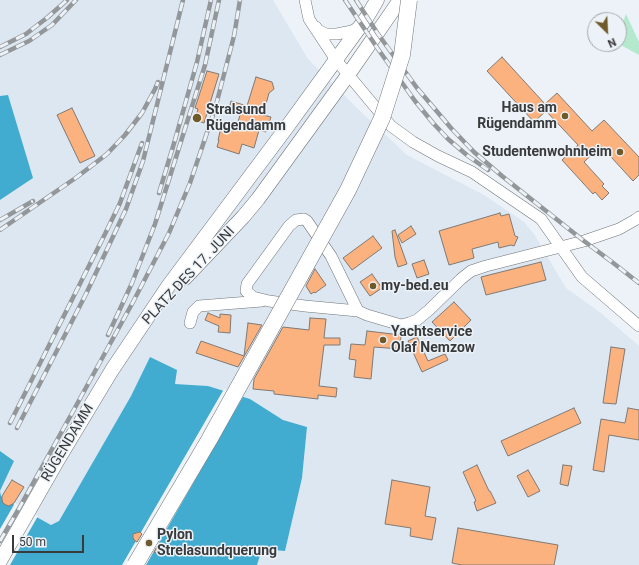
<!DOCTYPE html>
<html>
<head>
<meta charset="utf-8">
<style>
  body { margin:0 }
  #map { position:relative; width:639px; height:565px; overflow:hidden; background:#ecf2f7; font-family:Roboto,sans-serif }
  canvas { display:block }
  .north { position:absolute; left:587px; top:12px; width:40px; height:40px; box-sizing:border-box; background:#ecf2f7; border:1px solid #a4a8ac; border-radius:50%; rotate:156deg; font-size:11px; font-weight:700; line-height:16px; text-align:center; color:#383a3c }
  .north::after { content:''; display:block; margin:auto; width:14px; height:18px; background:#6f5a29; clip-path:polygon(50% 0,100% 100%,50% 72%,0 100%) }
  .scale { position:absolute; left:12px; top:535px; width:72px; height:18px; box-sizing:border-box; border:2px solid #383a3c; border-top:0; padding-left:5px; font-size:12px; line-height:14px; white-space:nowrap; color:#383a3c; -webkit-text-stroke:3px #ecf2f7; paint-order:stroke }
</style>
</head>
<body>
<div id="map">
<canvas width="639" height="565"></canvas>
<div class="north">N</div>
<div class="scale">50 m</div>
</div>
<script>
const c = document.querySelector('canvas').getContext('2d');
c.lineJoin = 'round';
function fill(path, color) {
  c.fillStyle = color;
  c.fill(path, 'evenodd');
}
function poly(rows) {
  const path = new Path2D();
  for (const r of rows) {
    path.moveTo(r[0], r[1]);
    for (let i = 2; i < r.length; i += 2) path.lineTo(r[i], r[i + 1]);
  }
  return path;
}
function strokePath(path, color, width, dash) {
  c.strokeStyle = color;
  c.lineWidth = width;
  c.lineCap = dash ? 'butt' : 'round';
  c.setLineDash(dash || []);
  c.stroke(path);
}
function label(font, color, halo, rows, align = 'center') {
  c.font = font + ' Roboto,sans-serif';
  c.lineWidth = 3;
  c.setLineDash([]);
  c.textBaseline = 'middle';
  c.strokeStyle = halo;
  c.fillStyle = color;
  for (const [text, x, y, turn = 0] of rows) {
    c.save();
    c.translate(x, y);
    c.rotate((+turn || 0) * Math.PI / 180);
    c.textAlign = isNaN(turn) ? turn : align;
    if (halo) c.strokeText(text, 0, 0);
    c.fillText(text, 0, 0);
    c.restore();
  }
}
const built = poly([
  [0,0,273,0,308,59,358,109,407,155,484,195,524,222,534,234,566,288,601,313,639,346,639,565,257,565,262,549,285,551,302,478,307,427,283,420,250,399,208,386,175,384,150,357,131,396,59,521,51,525,4,499,1,496,0,491,14,461,0,451,0,200,32,178,8,96,0,96]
]);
const green = poly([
  [626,14,639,42,639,55,619,44,619,33]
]);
const water = poly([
  [8,95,33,178,0,200,0,96],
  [150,357,177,370,175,384,208,386,250,399,283,420,307,427,302,478,285,551,262,549,257,565,0,565,0,451,14,461,0,491,1,496,4,499,51,525,59,521,131,396]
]);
const pier = poly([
  [224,389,244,395,146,565,122,565],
  [15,503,38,516,10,565,0,565,0,529]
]);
const building = poly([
  [502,57,545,104,557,93,592,131,604,120,639,157,639,175,633,181,601,146,584,162,604,184,602,186,609,193,602,200,595,192,593,194,562,160,578,145,546,111,534,122,487,71,502,57],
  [207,71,219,74,204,123,195,120,198,109,195,108,207,71],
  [256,77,272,82,274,89,269,93,263,115,271,117,266,132,259,130,254,148,242,144,239,154,217,147,219,140,218,140,222,124,236,128,241,112,229,109,231,101,247,106,256,77],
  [72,108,95,156,80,163,57,115,72,108],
  [500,213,501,216,509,214,515,236,518,237,514,246,511,245,499,248,498,242,472,249,474,258,449,265,439,231,500,213],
  [411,226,416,234,402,243,398,235,411,226],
  [395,230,407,264,398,267,395,257,392,231,395,230],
  [373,236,382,248,352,270,343,258,373,236],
  [424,260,429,274,417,278,412,264,424,260],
  [541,262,546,280,486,295,481,277,541,262],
  [315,269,326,285,315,293,314,292,311,294,306,286,315,269],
  [372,274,382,288,370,296,360,282,372,274],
  [454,302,471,320,450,341,432,322,454,302],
  [208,313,220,318,220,314,231,315,230,333,218,332,219,326,205,320,208,313],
  [310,318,326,319,324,338,340,338,340,345,324,345,319,386,337,388,336,397,318,395,318,399,274,394,274,391,253,389,254,379,283,327,309,330,310,318],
  [248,323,262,325,238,367,196,353,201,341,244,356,248,323],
  [367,331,401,335,400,349,374,347,371,379,354,377,356,360,349,359,351,344,365,345,367,331],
  [417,337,428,361,445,354,448,360,422,372,408,341,417,337],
  [611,347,625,349,616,404,603,403,611,347],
  [574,408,581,423,508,456,501,441,574,408],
  [628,408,639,410,639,440,609,435,604,472,593,470,601,419,625,423,628,408],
  [477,465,489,491,490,491,496,503,477,511,474,502,476,501,463,472,477,465],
  [563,465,572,466,568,486,560,484,563,465],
  [528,470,540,491,528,497,517,476,528,470],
  [12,480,24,487,14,503,9,506,6,505,3,503,2,500,2,496,12,480],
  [392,480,430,487,425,516,436,518,432,540,410,536,411,528,385,524,392,480],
  [458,528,558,545,554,565,462,565,452,563,458,528],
  [140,532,142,534,137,542,135,541,133,538,133,534,136,533,140,532],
  [159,544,162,546,164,549,164,553,161,554,158,554,154,552,159,544]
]);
const minor = poly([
  [305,0,309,19,336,60,391,126,413,142,438,156,472,172,541,219,582,277,639,326],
  [316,27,318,30,326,34,337,34,352,31,359,27],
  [358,311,331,256,307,221,304,219,296,220,289,226,247,284,246,291,253,297,269,301,305,306,358,311,367,315,401,325,409,323,417,320,429,310,461,279,471,271,486,266,584,241,619,229,635,220,639,217],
  [190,323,193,312,199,306,262,301]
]);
const major = poly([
  [185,278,243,217,258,199,348,75,400,0],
  [0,561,56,463,112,370,169,285,287,127,367,17,377,0]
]);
const rail = poly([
  [345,0,378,49,415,101,433,123,448,139,468,156,488,170],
  [356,0,378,34,417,88,451,128,474,152,502,176,584,241,612,262,639,283],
  [0,47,26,34,48,17,67,0],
  [0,55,29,41,52,25,76,0],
  [159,193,175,140,197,62,211,0],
  [0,220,33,201],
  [0,230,77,177,107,154,125,135,142,113,155,89,158,82],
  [108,335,132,283,155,224,205,65,219,0],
  [10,423,105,234,120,203,142,143],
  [17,428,86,294,126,209,143,161,183,0],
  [0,541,21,505,71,415,133,302,169,233,190,183,215,109,234,36,240,0]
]);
const highwayBridge = poly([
  [135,565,209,440,348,190,382,118,402,55,409,0]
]);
const markers = [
  [565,116,4,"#6f5a29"],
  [197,118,5,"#6f5a29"],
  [620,152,4,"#6f5a29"],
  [373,286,4,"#6f5a29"],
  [383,340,4,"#6f5a29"],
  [149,543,4,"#6f5a29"]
];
const poiNames = [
  ["Haus am",557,108,"right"],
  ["Rügendamm",557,124,"right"],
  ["Stralsund",206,110],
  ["Rügendamm",206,126],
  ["Studentenwohnheim",612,152,"right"],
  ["my-bed.eu",381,286],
  ["Yachtservice",391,332],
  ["Olaf Nemzow",391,348],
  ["Pylon",157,535],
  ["Strelasundquerung",157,551]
];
const streetNames = [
  ["PLATZ DES 17. JUNI",189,276,-47],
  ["RÜGENDAMM",68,443,-59]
];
fill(built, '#dce7f1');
fill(green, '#b4e9cd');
fill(water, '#41abd0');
fill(pier, '#ecf2f7');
fill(building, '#fcb27e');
strokePath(building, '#807a76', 1);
strokePath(minor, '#707579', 12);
strokePath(major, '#707579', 15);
strokePath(minor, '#fff', 11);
strokePath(major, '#fff', 14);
strokePath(rail, '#93979a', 4.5);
strokePath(rail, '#ecf2f7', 3, [9]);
strokePath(highwayBridge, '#707579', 17, []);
strokePath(highwayBridge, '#fff', 16);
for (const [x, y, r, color] of markers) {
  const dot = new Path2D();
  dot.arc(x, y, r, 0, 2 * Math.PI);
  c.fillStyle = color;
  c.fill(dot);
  strokePath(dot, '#ecf2f7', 1.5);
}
label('bold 14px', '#383a3c', '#ecf2f7', poiNames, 'left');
label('14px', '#383a3c', '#ecf2f7', streetNames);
</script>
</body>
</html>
